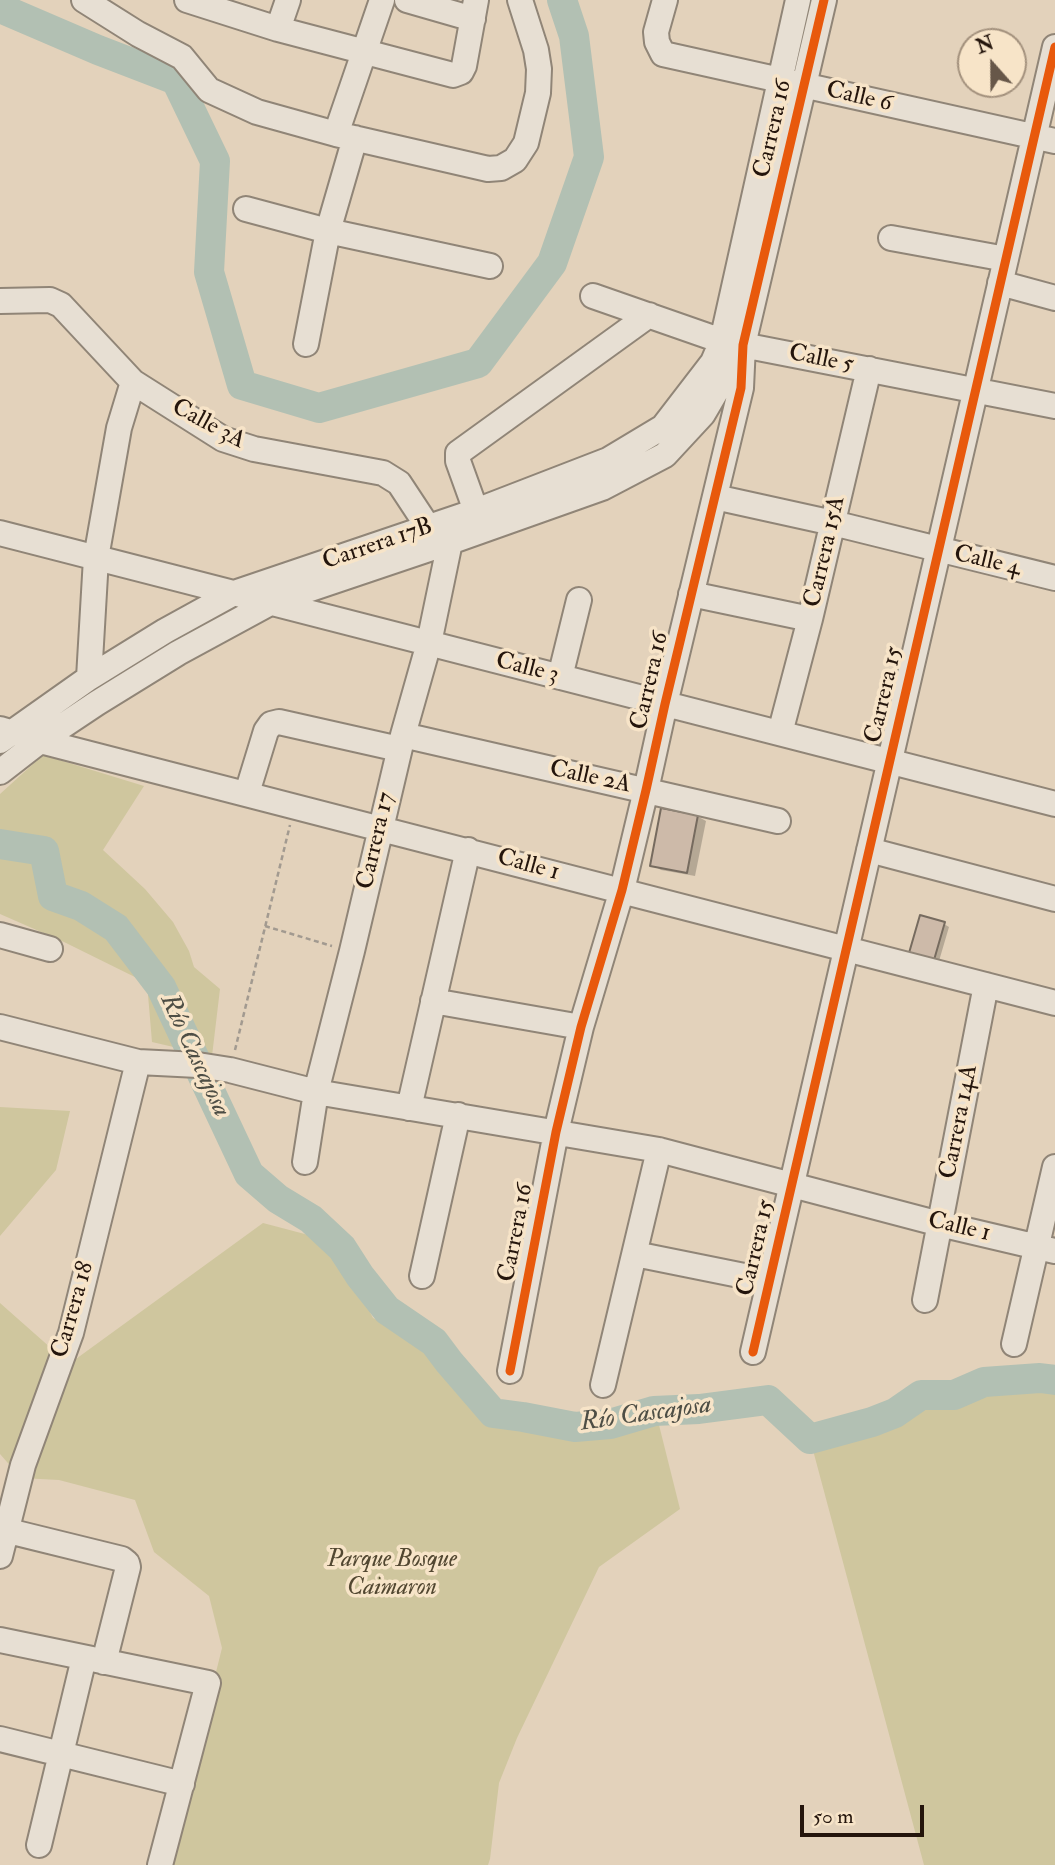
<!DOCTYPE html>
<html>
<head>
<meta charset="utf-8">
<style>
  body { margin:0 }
  #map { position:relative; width:1055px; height:1865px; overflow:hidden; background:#e3d2bb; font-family:"IM FELL Double Pica",serif }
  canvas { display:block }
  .north { position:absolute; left:957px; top:28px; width:70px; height:70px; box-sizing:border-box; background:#f7e4c8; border:2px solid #a3917d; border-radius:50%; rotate:339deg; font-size:19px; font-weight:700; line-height:28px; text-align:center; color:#24150c }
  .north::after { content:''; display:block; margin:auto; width:24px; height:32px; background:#675749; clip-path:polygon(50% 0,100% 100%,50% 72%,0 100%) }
  .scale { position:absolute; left:800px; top:1805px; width:124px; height:32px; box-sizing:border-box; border:4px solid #24150c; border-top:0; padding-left:9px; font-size:21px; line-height:24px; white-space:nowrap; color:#24150c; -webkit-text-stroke:5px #f7e4c8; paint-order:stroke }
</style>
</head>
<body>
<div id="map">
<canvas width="1055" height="1865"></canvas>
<div class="north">N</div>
<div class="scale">50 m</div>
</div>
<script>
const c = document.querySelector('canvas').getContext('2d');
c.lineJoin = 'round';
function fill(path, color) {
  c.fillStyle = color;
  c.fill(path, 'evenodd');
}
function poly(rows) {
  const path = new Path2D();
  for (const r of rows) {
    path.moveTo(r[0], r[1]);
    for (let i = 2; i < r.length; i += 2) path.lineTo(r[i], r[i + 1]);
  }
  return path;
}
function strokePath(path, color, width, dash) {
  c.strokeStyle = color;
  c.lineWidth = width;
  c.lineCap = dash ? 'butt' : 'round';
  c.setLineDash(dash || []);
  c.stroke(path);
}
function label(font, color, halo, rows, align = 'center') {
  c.font = font + ' "IM FELL Double Pica",serif';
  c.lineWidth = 7;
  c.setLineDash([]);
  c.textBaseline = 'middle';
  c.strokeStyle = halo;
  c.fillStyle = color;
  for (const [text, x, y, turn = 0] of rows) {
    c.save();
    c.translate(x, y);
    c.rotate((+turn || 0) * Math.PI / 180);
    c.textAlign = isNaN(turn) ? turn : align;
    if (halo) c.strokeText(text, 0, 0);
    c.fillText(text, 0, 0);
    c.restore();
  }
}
const green = poly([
  [43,755,144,786,103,850,145,889,173,922,189,951,194,967,220,989,212,1056,152,1042,147,983,64,942,0,914,0,794],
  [0,1107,70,1111,56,1170,0,1236],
  [263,1223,335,1242,373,1318,425,1342,491,1422,521,1421,574,1434,656,1413,680,1509,599,1567,517,1738,499,1783,490,1859,488,1865,168,1865,222,1648,209,1596,154,1552,135,1500,59,1480,21,1478,0,1454,0,1303,69,1364],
  [1040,1378,1055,1380,1055,1865,924,1865,810,1439,872,1422,895,1413,921,1395,954,1395,984,1382]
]);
const shadow = poly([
  [697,816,706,821,695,876,661,870,652,865],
  [944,924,949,927,939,961,916,955]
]);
const river = poly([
  [0,8,98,50,176,80,215,161,209,272,242,385,319,408,478,363,552,263,589,157,574,36,562,0],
  [0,844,44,851,53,896,81,906,116,928,161,987,249,1174,278,1199,311,1219,342,1248,360,1276,387,1310,434,1342,449,1362,493,1413,523,1417,575,1427,610,1424,654,1411,699,1409,768,1400,810,1439,872,1422,895,1413,921,1395,954,1395,984,1382,1040,1378,1055,1380]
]);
const building = poly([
  [661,808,698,815,687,873,650,866,661,808],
  [920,915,945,922,934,960,909,953,920,915]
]);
const path = poly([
  [265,926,332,946],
  [235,1050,290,825]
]);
const minor = poly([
  [84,0,138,34,182,57,209,90,257,112,336,134,488,169,501,168,515,160,526,143,538,93,539,69,536,50,520,0],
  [187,0,278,29,453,75,461,72,464,66,476,0],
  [407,0,473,19],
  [665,0,656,32,657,42,663,54,1055,141],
  [278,29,288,0],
  [336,134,382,0],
  [246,209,328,231,490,266],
  [891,238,1006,259],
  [1000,283,1055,298],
  [593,296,722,341,1055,406],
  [0,301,50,300,61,305,133,382,223,439,254,449,383,473,399,483,428,527],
  [306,344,328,231,355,138],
  [715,497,833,523,1055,578],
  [476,511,458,461,458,453,649,315],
  [0,533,1055,804],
  [691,594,810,619],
  [560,677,579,600],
  [89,678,96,558,119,428,133,382],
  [0,729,40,741,1055,1003],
  [780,733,810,619,869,369],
  [403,735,778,821],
  [0,741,89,678,165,631,234,593,476,511,608,460,663,427,713,362,722,341,798,0],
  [0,772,40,741,97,703,178,653,272,602,450,542,602,488,665,455,703,414,741,349],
  [247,793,266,731,271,724,279,722,399,749],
  [869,850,1055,899],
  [0,935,50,949],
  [433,1001,581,1027],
  [0,1027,138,1062,198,1065,230,1070,316,1092,659,1150,940,1224,1055,1251],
  [409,1108,468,850],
  [305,1162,316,1092,352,951,403,735,429,643,450,542,445,530],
  [635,1254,769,1281],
  [422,1276,458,1115],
  [925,1300,986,985],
  [1014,1344,1055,1167],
  [753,1352,1055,47],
  [510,1371,556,1132,581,1027,622,890,646,790,665,704,741,388,743,345,824,0],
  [603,1385,659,1150],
  [0,1529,122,1559,127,1563,128,1567,104,1662],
  [0,1556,23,1465,71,1333,138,1062],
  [0,1640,208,1683,160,1865],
  [0,1739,182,1784],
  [39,1845,84,1658]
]);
const cycleway = poly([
  [753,1352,1055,47],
  [510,1371,556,1132,581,1027,622,890,646,790,665,704,741,388,743,345,824,0]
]);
const streetNames = [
  ["Calle 6",859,98,13],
  ["Carrera 16",774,129,-77],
  ["Calle 5",821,360,11],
  ["Calle 3A",208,425,28],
  ["Carrera 17B",378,545,-19],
  ["Carrera 15A",826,552,-77],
  ["Calle 4",987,562,13],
  ["Calle 3",527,669,14],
  ["Carrera 16",651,681,-77],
  ["Carrera 15",885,695,-77],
  ["Calle 2A",590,778,12],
  ["Carrera 17",377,841,-77],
  ["Calle 1",528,866,15],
  ["Carrera 14A",960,1122,-79],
  ["Calle 1",959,1228,13],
  ["Carrera 16",517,1233,-79],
  ["Carrera 15",757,1248,-77],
  ["Carrera 18",74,1310,-74]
];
const parkNames = [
  ["Parque Bosque",392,1561],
  ["Caimaron",392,1589]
];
const waterNames = [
  ["Río Cascajosa",194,1056,65],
  ["Río Cascajosa",646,1415,-8]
];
fill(green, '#cfc69e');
fill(shadow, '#0003');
strokePath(river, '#b2c0b3', 30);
fill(building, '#cdbaa9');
strokePath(building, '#766b5f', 2);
strokePath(minor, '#908577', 28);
strokePath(path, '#a29a90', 2.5, [5, 3.5]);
strokePath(minor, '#e7dfd3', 24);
strokePath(cycleway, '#e8590c', 9);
label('24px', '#24150c', '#f7e4c8', streetNames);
label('italic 24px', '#524731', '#f7e4c8', parkNames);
label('italic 26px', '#4e4e45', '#f7e4c8', waterNames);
</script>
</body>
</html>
